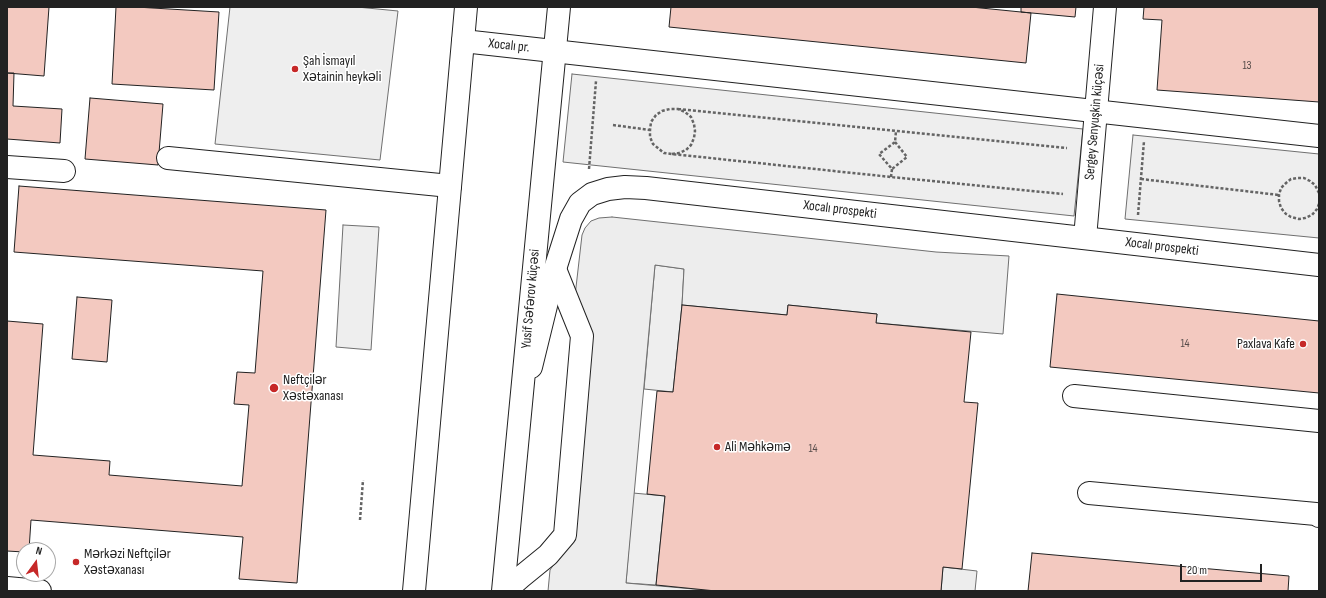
<!DOCTYPE html>
<html>
<head>
<meta charset="utf-8">
<style>
  body { margin:0 }
  #map { position:relative; width:1326px; height:598px; overflow:hidden; background:#fff; font-family:"Sofia Sans Condensed",sans-serif }
  canvas { display:block }
  .frame { position:absolute; inset:0; border:8px solid #222; pointer-events:none }
  .north { position:absolute; left:16px; top:542px; width:40px; height:40px; box-sizing:border-box; background:#fff; border:1px solid #a7a7a7; border-radius:50%; rotate:15deg; font-size:11px; font-weight:700; line-height:16px; text-align:center; color:#222 }
  .north::after { content:''; display:block; margin:auto; width:14px; height:18px; background:#c62828; clip-path:polygon(50% 0,100% 100%,50% 72%,0 100%) }
  .scale { position:absolute; left:1180px; top:564px; width:82px; height:18px; box-sizing:border-box; border:2px solid #222; border-top:0; padding-left:5px; font-size:12px; line-height:14px; white-space:nowrap; color:#222; -webkit-text-stroke:3px #fff; paint-order:stroke }
</style>
</head>
<body>
<div id="map">
<canvas width="1326" height="598"></canvas>
<div class="frame"></div>
<div class="north">N</div>
<div class="scale">20 m</div>
</div>
<script>
const c = document.querySelector('canvas').getContext('2d');
c.lineJoin = 'round';
function fill(path, color) {
  c.fillStyle = color;
  c.fill(path, 'evenodd');
}
function poly(rows) {
  const path = new Path2D();
  for (const r of rows) {
    path.moveTo(r[0], r[1]);
    for (let i = 2; i < r.length; i += 2) path.lineTo(r[i], r[i + 1]);
  }
  return path;
}
function strokePath(path, color, width, dash) {
  c.strokeStyle = color;
  c.lineWidth = width;
  c.lineCap = dash ? 'butt' : 'round';
  c.setLineDash(dash || []);
  c.stroke(path);
}
function label(font, color, halo, rows, align = 'center') {
  c.font = font + ' "Sofia Sans Condensed",sans-serif';
  c.lineWidth = 3;
  c.setLineDash([]);
  c.textBaseline = 'middle';
  c.strokeStyle = halo;
  c.fillStyle = color;
  for (const [text, x, y, turn = 0] of rows) {
    c.save();
    c.translate(x, y);
    c.rotate((+turn || 0) * Math.PI / 180);
    c.textAlign = isNaN(turn) ? turn : align;
    if (halo) c.strokeText(text, 0, 0);
    c.fillText(text, 0, 0);
    c.restore();
  }
}
const green = poly([
  [230,7,357,7,398,11,380,160,215,144,230,7],
  [572,74,1083,129,1074,216,563,162,572,74],
  [1133,135,1319,154,1319,238,1125,219,1133,135],
  [343,225,379,227,371,350,336,347,343,225],
  [655,265,684,269,682,305,673,392,644,389,655,265],
  [633,493,665,496,656,585,626,583,633,493]
]);
const parking = poly([
  [612,217,936,252,1009,256,1003,334,876,323,877,314,788,305,787,315,682,305,684,269,655,265,626,583,716,591,548,591,550,570,573,536,575,296,582,235,585,228,591,221,599,218,612,217],
  [943,567,977,571,975,591,941,591,943,567]
]);
const building = poly([
  [7,7,49,7,44,76,7,73,7,7],
  [116,7,136,7,219,12,214,90,112,84,116,7],
  [671,7,971,7,1031,13,1026,63,669,27,671,7],
  [1021,7,1076,7,1075,17,1021,12,1021,7],
  [1144,7,1319,7,1319,102,1157,90,1162,20,1143,19,1144,7],
  [7,73,14,73,13,106,62,109,60,143,7,139,7,73],
  [90,98,163,104,158,165,85,159,90,98],
  [19,186,326,210,297,583,239,579,243,537,31,520,29,550,24,550,24,552,7,551,7,321,43,324,33,455,110,461,109,475,242,486,249,405,234,404,237,372,255,373,263,271,14,252,19,186],
  [1057,294,1319,321,1319,393,1050,367,1057,294],
  [77,297,112,300,107,362,72,359,77,297],
  [682,305,787,315,788,305,877,314,876,323,971,332,964,402,978,403,962,569,943,567,941,591,716,591,656,585,665,496,647,494,657,391,673,392,682,305],
  [1032,553,1289,576,1288,591,1028,591,1032,553]
]);
const path = poly([
  [678,109,1067,148],
  [613,125,650,130],
  [895,142,907,157,892,169,879,154,895,142,896,131],
  [672,154,679,153,686,150,691,145,694,138,695,131,694,124,691,117,685,112,678,109,670,109,662,111,656,115,651,122,650,130,650,137,653,144,664,153,672,154,891,177,1063,194],
  [589,169,596,81],
  [891,177,892,169],
  [1141,179,1279,195],
  [1319,193,1315,185,1310,181,1304,178,1297,178,1291,179,1286,183,1281,188,1279,195,1279,201,1281,208,1286,214,1291,217,1299,219,1305,218,1312,215,1317,209,1319,204],
  [1138,215,1144,141],
  [360,520,363,480]
]);
const minor = poly([
  [168,158,450,186],
  [7,167,64,171],
  [1085,238,1105,7],
  [1074,396,1319,421],
  [1089,493,1316,514,1319,516],
  [505,591,521,577,548,555,565,535,582,336,555,269]
]);
const major = poly([
  [463,41,1319,136],
  [531,367,555,269,571,219,580,203,592,194,608,189,625,187,646,188,1319,265],
  [7,588,40,591]
]);
const highway = poly([
  [414,591,466,7],
  [503,591,559,7]
]);
const markers = [
  [295,69,4,"#c62828"],
  [1303,344,4,"#c62828"],
  [274,388,5,"#c62828"],
  [717,447,4,"#c62828"],
  [76,562,4,"#c62828"]
];
const numberNames = [
  ["13",1247,66],
  ["14",1185,344],
  ["14",813,449]
];
const streetNames = [
  ["Xocalı pr.",509,46,6],
  ["Sergey Senyuşkin küçəsi",1095,122,-85],
  ["Xocalı prospekti",840,210,7],
  ["Xocalı prospekti",1162,247,7],
  ["Yusif Səfərov küçəsi",531,299,-85]
];
const poiNames = [
  ["Şah İsmayıl",303,61],
  ["Xətainin heykəli",303,77],
  ["Paxlava Kafe",1295,344,"right"],
  ["Neftçilər",283,380],
  ["Xəstəxanası",283,396],
  ["Ali Məhkəmə",725,447],
  ["Mərkəzi Neftçilər",84,554],
  ["Xəstəxanası",84,570]
];
fill(green, '#eee');
strokePath(green, '#6f6f6f', 1);
fill(parking, '#ededed');
strokePath(parking, '#6f6f6f', 1);
fill(building, '#f3c9c0');
strokePath(building, '#222', 1);
strokePath(minor, '#222', 24);
strokePath(major, '#222', 24);
strokePath(highway, '#222', 24);
strokePath(path, '#646464', 2.5, [3, 2]);
strokePath(minor, '#fff', 22);
strokePath(major, '#fff', 22);
strokePath(highway, '#fff', 22);
for (const [x, y, r, color] of markers) {
  const dot = new Path2D();
  dot.arc(x, y, r, 0, 2 * Math.PI);
  c.fillStyle = color;
  c.fill(dot);
  strokePath(dot, '#fff', 1.5);
}
label('12px', '#564c4a', null, numberNames);
label('14px', '#222', '#fff', streetNames);
label('14px', '#222', '#fff', poiNames, 'left');
</script>
</body>
</html>
